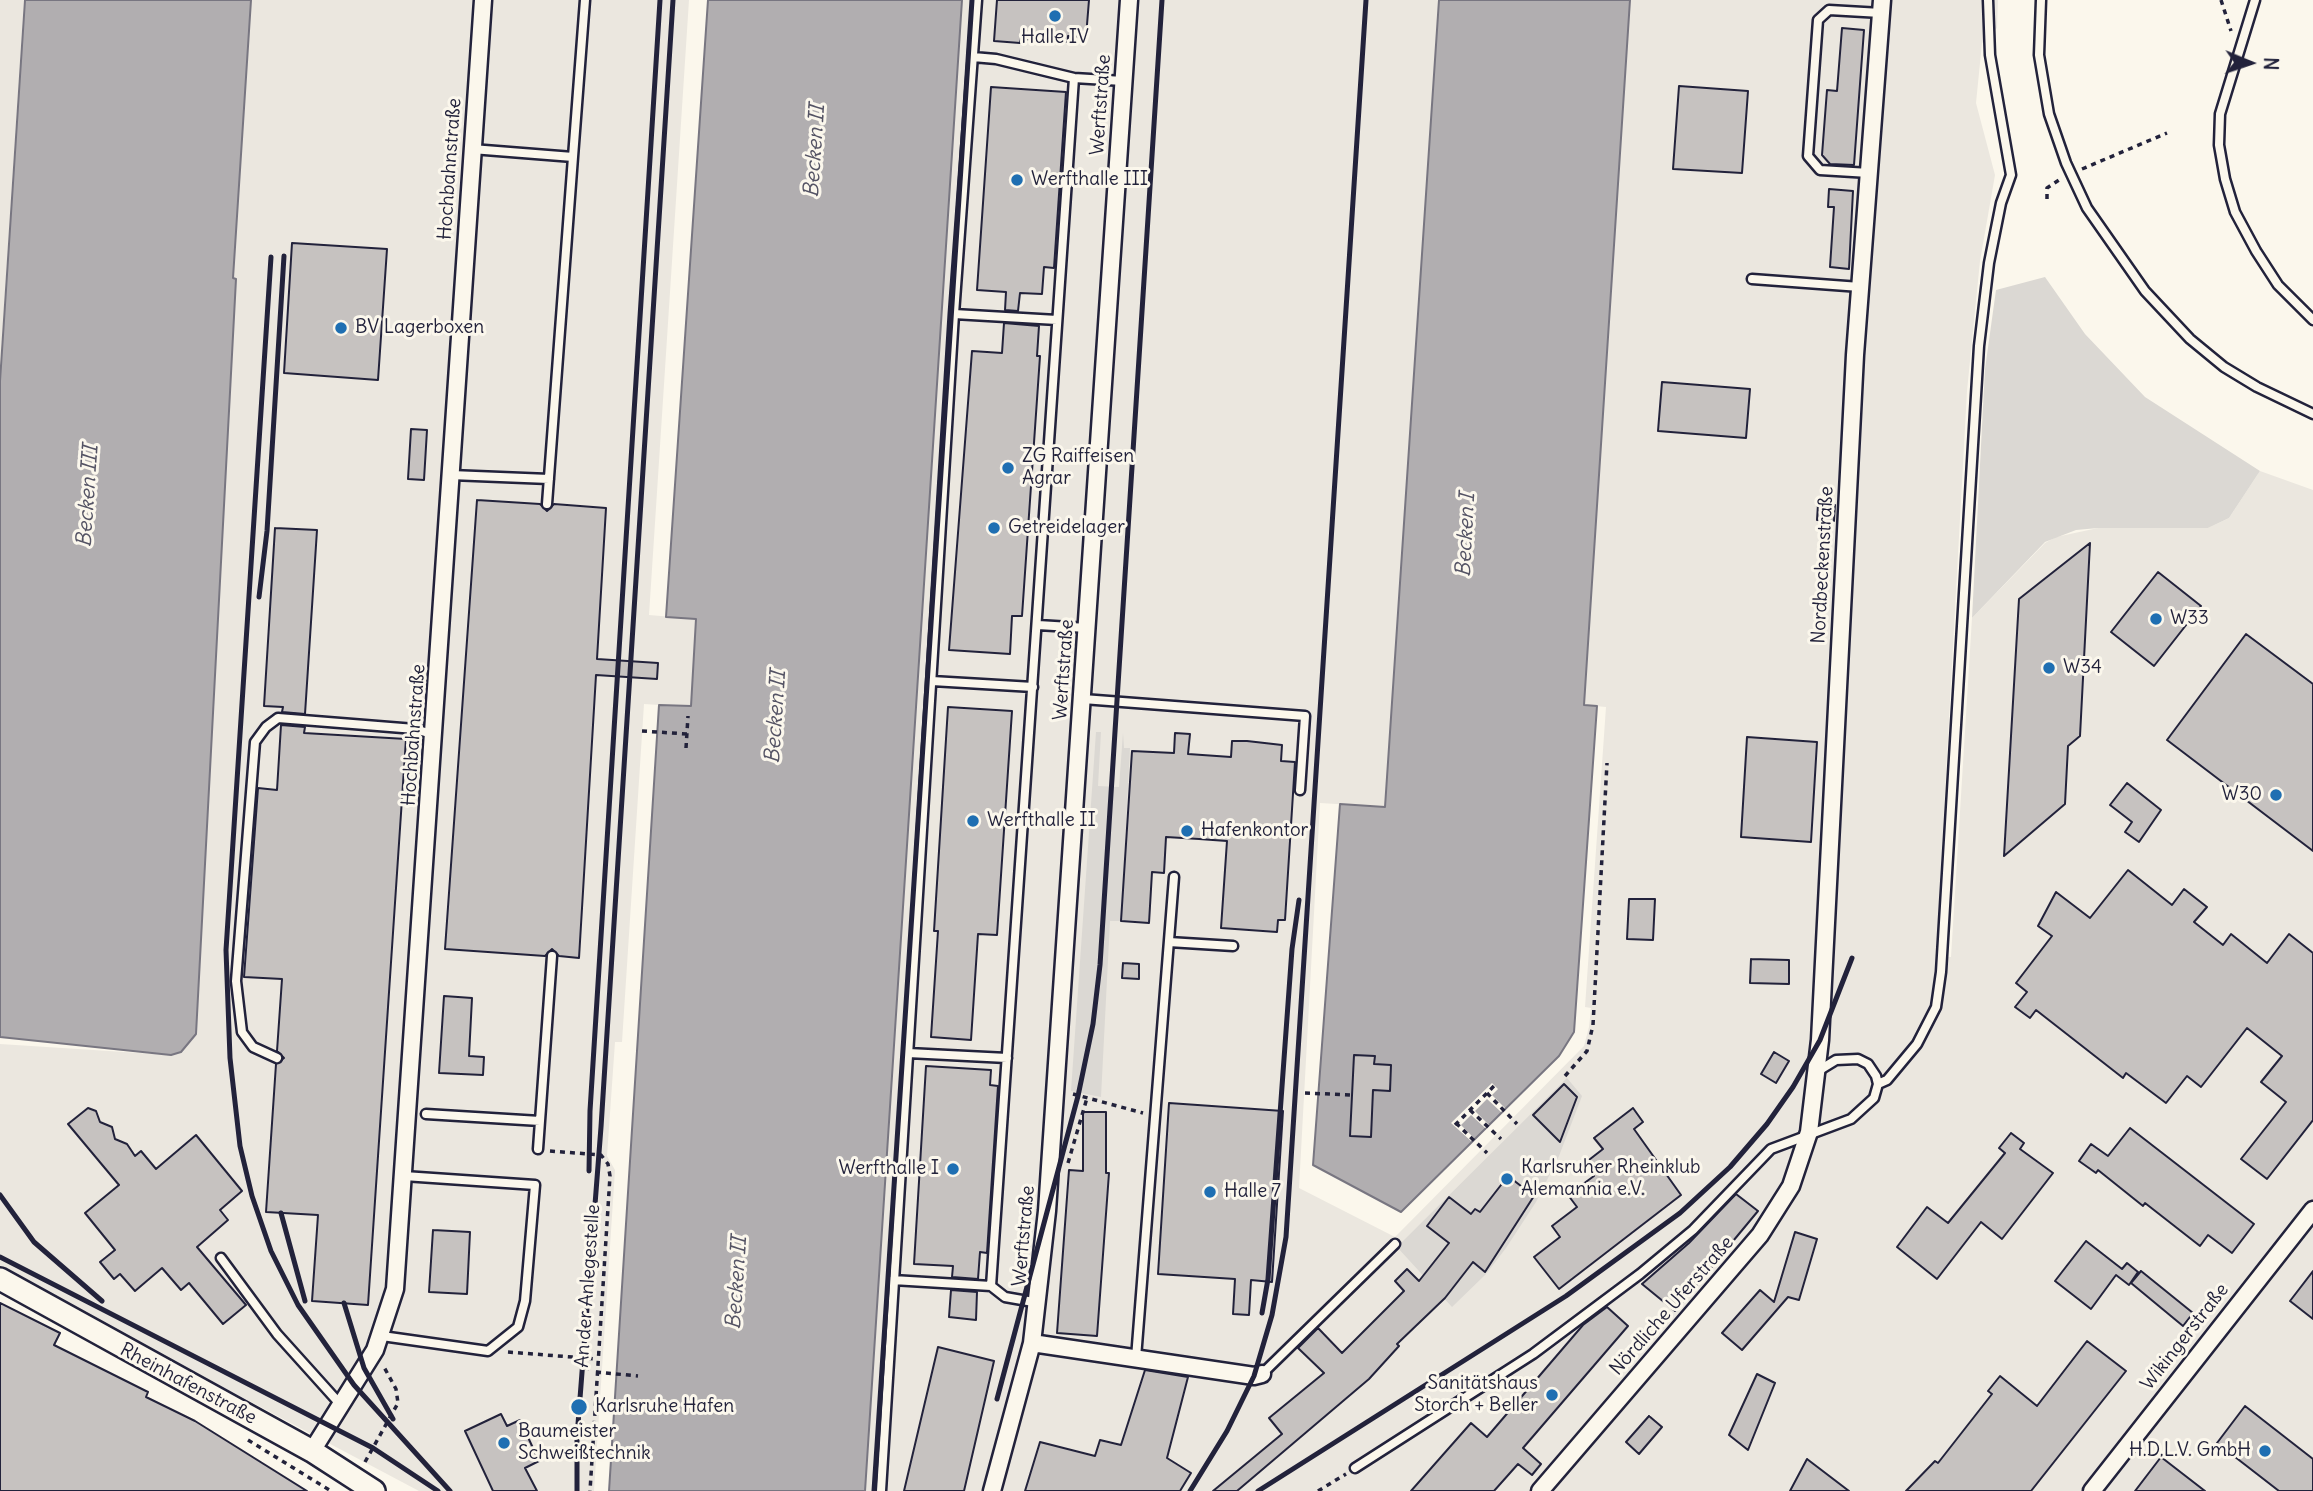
<!DOCTYPE html>
<html>
<head>
<meta charset="utf-8">
<style>
  body { margin:0 }
  #map { position:relative; width:2313px; height:1491px; overflow:hidden; background:#fbf7ec; font-family:Delius,sans-serif }
  canvas { display:block }
  .north { position:absolute; left:2215px; top:28px; width:70px; height:70px; -webkit-text-stroke:5px #fbf7ec; paint-order:stroke; rotate:92deg; font-size:19px; font-weight:700; line-height:28px; text-align:center; color:#22223b }
  .north::after { content:''; display:block; margin:auto; width:24px; height:32px; background:#22223b; clip-path:polygon(50% 0,100% 100%,50% 72%,0 100%) }
</style>
</head>
<body>
<div id="map">
<canvas width="2313" height="1491"></canvas>
<div class="north">N</div>
</div>
<script>
const c = document.querySelector('canvas').getContext('2d');
c.lineJoin = 'round';
function fill(path, color) {
  c.fillStyle = color;
  c.fill(path, 'evenodd');
}
function poly(rows) {
  const path = new Path2D();
  for (const r of rows) {
    path.moveTo(r[0], r[1]);
    for (let i = 2; i < r.length; i += 2) path.lineTo(r[i], r[i + 1]);
  }
  return path;
}
function strokePath(path, color, width, dash) {
  c.strokeStyle = color;
  c.lineWidth = width;
  c.lineCap = dash ? 'butt' : 'round';
  c.setLineDash(dash || []);
  c.stroke(path);
}
function label(font, color, halo, rows, align = 'center') {
  c.font = font + ' Delius,sans-serif';
  c.lineWidth = 6;
  c.setLineDash([]);
  c.textBaseline = 'middle';
  c.strokeStyle = halo;
  c.fillStyle = color;
  for (const [text, x, y, turn = 0] of rows) {
    c.save();
    c.translate(x, y);
    c.rotate((+turn || 0) * Math.PI / 180);
    c.textAlign = isNaN(turn) ? turn : align;
    if (halo) c.strokeText(text, 0, 0);
    c.fillText(text, 0, 0);
    c.restore();
  }
}
const built = poly([
  [0,0,24,0,0,369],
  [251,0,689,0,649,615,696,619,691,707,644,704,622,1042,615,1042,607,1156,615,1170,594,1491,419,1491,0,1269,0,1044,171,1055,196,1034,236,279,233,278],
  [962,0,1439,0,1385,807,1320,803,1299,1188,1395,1237,1584,1046,1589,1027,1591,1008,1585,1007,1606,707,1584,705,1630,0,1998,0,1997,28,1982,43,1976,103,1995,175,1980,261,1967,391,1936,956,1951,957,1972,618,2045,543,2056,537,2098,528,2208,528,2229,518,2260,471,2313,490,2313,1491,865,1491]
]);
const green = poly([
  [2045,277,2085,334,2145,397,2260,471,2229,518,2208,528,2098,528,2076,530,2045,542,1972,618,1985,369,1996,290],
  [1096,732,1101,732,1098,786,1119,787,1123,733,1124,748,1130,748,1121,921,1110,921,1101,1097,1071,1091],
  [1567,1078,1582,1096,1559,1156,1536,1202,1506,1248,1486,1274,1452,1307,1397,1247]
]);
const water = poly([
  [25,0,251,0,233,278,236,279,196,1034,181,1052,171,1055,0,1037,0,381,25,0],
  [708,0,962,0,865,1491,609,1491,659,705,691,706,696,619,666,617,708,0],
  [1439,0,1630,0,1584,705,1597,706,1574,1032,1559,1056,1401,1212,1313,1165,1340,804,1385,807,1439,0]
]);
const pier = poly([
  [1492,1083,1498,1089,1492,1095,1505,1108,1501,1112,1487,1099,1475,1111,1489,1125,1485,1128,1471,1115,1461,1125,1474,1138,1471,1141,1451,1123]
]);
const building = poly([
  [997,0,1089,0,1086,37,1068,36,1068,42,1021,39,1020,43,994,41,997,0],
  [1842,28,1864,30,1854,165,1830,164,1822,155,1827,90,1837,91,1842,28],
  [1679,86,1748,91,1742,173,1673,169,1679,86],
  [991,87,1066,92,1054,268,1044,267,1042,294,1020,293,1018,311,1005,310,1006,292,977,290,991,87],
  [1829,189,1853,191,1849,269,1830,267,1834,207,1828,207,1829,189],
  [292,243,387,249,378,380,284,373,292,243],
  [1004,323,1039,326,1037,356,1040,356,1022,616,1012,616,1010,654,949,650,972,351,1002,353,1004,323],
  [1662,382,1750,389,1746,438,1658,431,1662,382],
  [411,429,427,430,424,480,408,479,411,429],
  [477,500,540,504,547,511,554,504,606,508,597,659,658,663,657,679,596,675,579,958,559,956,552,949,545,956,445,949,477,500],
  [1818,504,1835,505,1834,521,1817,520,1818,504],
  [275,528,317,530,305,714,282,712,283,707,264,706,275,528],
  [2090,543,2080,736,2068,746,2065,804,2004,856,2019,599,2090,543],
  [2158,572,2201,606,2154,666,2111,632,2158,572],
  [2246,634,2313,684,2313,851,2167,740,2246,634],
  [948,707,1012,711,997,935,978,934,971,1040,931,1037,938,931,934,931,948,707],
  [281,725,305,727,304,733,406,739,368,1305,312,1301,318,1215,266,1212,276,1064,284,1058,277,1051,282,979,244,977,258,788,277,790,281,725],
  [1175,733,1190,734,1188,754,1231,757,1232,741,1247,741,1282,745,1281,761,1295,762,1285,920,1278,920,1277,932,1221,928,1227,841,1199,839,1166,837,1164,873,1152,872,1149,923,1121,921,1132,751,1174,753,1175,733],
  [1747,737,1817,742,1811,842,1741,837,1747,737],
  [2127,783,2161,810,2139,842,2125,832,2132,822,2110,805,2127,783],
  [2128,870,2172,905,2184,889,2207,907,2194,922,2223,945,2231,934,2267,963,2289,934,2313,953,2313,1120,2267,1179,2241,1159,2286,1102,2261,1082,2282,1056,2247,1028,2201,1087,2187,1076,2166,1103,2126,1073,2123,1078,2036,1010,2030,1018,2015,1007,2027,992,2016,983,2052,936,2038,926,2056,892,2090,918,2128,870],
  [1629,899,1655,899,1653,940,1627,939,1629,899],
  [1751,959,1789,960,1789,984,1750,983,1751,959],
  [1123,963,1139,964,1139,979,1122,978,1123,963],
  [444,996,472,998,469,1056,484,1057,483,1075,439,1073,444,996],
  [1774,1052,1789,1061,1776,1083,1761,1074,1774,1052],
  [1354,1055,1375,1056,1374,1064,1391,1065,1390,1091,1373,1090,1371,1137,1350,1136,1354,1055],
  [926,1066,991,1070,990,1085,998,1086,987,1253,980,1252,978,1279,952,1277,953,1266,914,1264,926,1066],
  [1564,1084,1577,1097,1560,1142,1533,1115,1564,1084],
  [1169,1103,1283,1111,1272,1282,1251,1280,1249,1315,1233,1314,1235,1279,1158,1274,1169,1103],
  [88,1108,96,1111,100,1122,112,1127,115,1139,127,1144,135,1156,141,1151,156,1169,196,1135,242,1191,220,1210,228,1220,197,1247,246,1305,223,1324,189,1283,181,1290,162,1268,135,1291,120,1274,114,1279,100,1262,115,1250,85,1213,119,1185,68,1124,88,1108],
  [1633,1108,1643,1122,1634,1129,1681,1195,1559,1289,1534,1257,1560,1237,1552,1226,1577,1207,1568,1195,1594,1176,1585,1163,1603,1149,1594,1138,1633,1108],
  [1083,1112,1106,1112,1106,1173,1109,1173,1097,1336,1057,1333,1069,1170,1083,1171,1083,1112],
  [2130,1128,2254,1224,2232,1253,2208,1235,2200,1246,2145,1203,2143,1206,2098,1170,2096,1173,2079,1161,2091,1144,2108,1156,2130,1128],
  [2011,1133,2024,1143,2020,1149,2053,1173,2002,1239,1981,1222,1937,1279,1897,1247,1927,1207,1948,1223,2005,1153,1999,1148,2011,1133],
  [1508,1176,1534,1196,1485,1272,1473,1262,1445,1298,1397,1344,1399,1346,1369,1379,1237,1491,1213,1491,1282,1434,1269,1418,1324,1373,1298,1348,1318,1328,1342,1353,1404,1291,1395,1281,1407,1269,1419,1281,1449,1243,1427,1226,1449,1197,1471,1214,1475,1209,1480,1212,1508,1176],
  [1736,1194,1758,1211,1675,1311,1642,1284,1689,1243,1736,1194],
  [433,1230,470,1232,467,1294,429,1292,433,1230],
  [1795,1232,1817,1239,1799,1300,1788,1297,1742,1350,1722,1333,1760,1290,1774,1302,1795,1232],
  [2086,1241,2122,1269,2127,1263,2138,1272,2129,1285,2116,1275,2091,1309,2055,1281,2086,1241],
  [2141,1271,2193,1313,2183,1326,2131,1283,2141,1271],
  [2313,1271,2313,1319,2290,1301,2313,1271],
  [951,1290,977,1292,976,1320,949,1317,951,1290],
  [0,1303,60,1333,54,1345,148,1392,146,1397,195,1421,307,1491,0,1491,0,1303],
  [1607,1307,1628,1326,1523,1448,1541,1464,1532,1475,1518,1464,1494,1491,1411,1491,1471,1423,1487,1437,1583,1325,1607,1307],
  [2087,1341,2126,1371,2031,1491,1906,1491,1935,1461,1938,1463,1992,1394,1988,1391,2000,1376,2037,1406,2087,1341],
  [938,1347,994,1361,964,1491,904,1491,938,1347],
  [1145,1370,1188,1377,1167,1458,1191,1473,1180,1491,1025,1491,1040,1442,1095,1456,1100,1440,1121,1445,1145,1370],
  [1757,1374,1775,1383,1748,1450,1729,1435,1757,1374],
  [2245,1406,2313,1459,2313,1491,2279,1491,2217,1443,2245,1406],
  [501,1414,507,1426,520,1420,539,1461,525,1468,537,1491,493,1491,465,1431,501,1414],
  [1649,1416,1662,1427,1639,1454,1626,1442,1649,1416],
  [2161,1457,2205,1491,2135,1491,2161,1457],
  [1807,1459,1849,1491,1790,1491,1807,1459]
]);
const path = poly([
  [2221,0,2231,31],
  [2082,169,2167,133],
  [2047,199,2047,188,2059,180],
  [642,731,687,734],
  [686,748,688,716],
  [1565,1076,1587,1051,1593,1025,1607,763],
  [1305,1093,1352,1095],
  [1487,1093,1517,1124],
  [1073,1094,1143,1113],
  [1470,1110,1501,1139],
  [1456,1123,1487,1153],
  [1455,1125,1494,1086],
  [550,1151,601,1155,608,1164,610,1176,590,1491],
  [1068,1163,1087,1098],
  [508,1352,597,1359],
  [587,1370,588,1359],
  [596,1372,638,1376],
  [248,1440,331,1491],
  [365,1462,398,1403,396,1389,384,1367],
  [1318,1491,1346,1474]
]);
const lane = poly([
  [2041,0,2039,55,2049,114,2066,163,2087,208,2145,291,2190,339,2224,367,2257,387,2313,414],
  [2255,0,2220,114,2219,145,2225,179,2235,212,2256,251,2278,285,2313,320],
  [973,57,996,59,1074,78,1123,81],
  [472,149,573,157,547,504],
  [573,157,585,0],
  [1869,173,1820,170,1808,156,1818,20,1829,10,1881,13],
  [1752,279,1860,287],
  [954,314,1057,320],
  [451,475,549,479],
  [1038,625,1087,628],
  [932,681,1033,687],
  [1083,699,1305,716,1300,790],
  [1169,942,1233,946],
  [908,1053,1007,1058],
  [277,1058,253,1047,242,1032,236,981,255,742,266,727,278,718,415,729,435,735],
  [1878,1084,1887,1080,1917,1044,1936,1007,1941,972,1979,346,1989,263,2001,203,2011,175,1990,55,1988,0],
  [426,1114,540,1121,538,1149],
  [540,1121,552,956],
  [221,1258,277,1334,340,1404],
  [893,1280,991,1286,1005,1297,1039,1303],
  [991,1286,1074,78],
  [382,1336,488,1351,518,1327,525,1301,535,1185,404,1176],
  [1136,1358,1174,877],
  [1262,1374,1395,1244],
  [1355,1468,1533,1354,1640,1274,1693,1230,1771,1149,1851,1119,1874,1098,1878,1084,1876,1076,1868,1064,1858,1059,1836,1060,1818,1071],
  [881,1491,954,314,977,0]
]);
const street = poly([
  [1032,1343,1254,1376,1262,1374],
  [312,1451,375,1350,395,1289,483,0],
  [992,1491,1032,1343,1047,1211,1129,0],
  [1540,1491,1760,1235,1791,1186,1809,1132,1820,1040,1855,355,1882,0],
  [2092,1491,2313,1210]
]);
const secondary = poly([
  [0,1279,312,1451,374,1491]
]);
const rail = poly([
  [271,257,226,950,230,1058,240,1146,252,1196,271,1251,298,1305,354,1385,450,1491],
  [259,597,267,531,284,256],
  [589,1171,590,1111,660,0],
  [0,1195,34,1242,102,1301],
  [281,1213,305,1301],
  [0,1257,373,1448,438,1491],
  [344,1303,364,1368,393,1419],
  [1262,1313,1268,1279,1292,949,1299,900],
  [997,1399,1078,1096,1093,1024,1100,965,1162,0],
  [577,1491,577,1437,601,1127,673,0],
  [874,1491,972,0],
  [1190,1491,1227,1431,1254,1376,1272,1315,1286,1237,1366,0],
  [1258,1491,1566,1296,1680,1213,1730,1167,1767,1124,1793,1087,1820,1040,1852,958]
]);
const markers = [
  [1055,16,7,"#1f6fb2"],
  [1017,180,7,"#1f6fb2"],
  [341,328,7,"#1f6fb2"],
  [1008,468,7,"#1f6fb2"],
  [994,528,7,"#1f6fb2"],
  [2156,619,7,"#1f6fb2"],
  [2049,668,7,"#1f6fb2"],
  [2276,795,7,"#1f6fb2"],
  [973,821,7,"#1f6fb2"],
  [1187,831,7,"#1f6fb2"],
  [953,1169,7,"#1f6fb2"],
  [1507,1179,7,"#1f6fb2"],
  [1210,1192,7,"#1f6fb2"],
  [1552,1395,7,"#1f6fb2"],
  [579,1407,9,"#1f6fb2"],
  [504,1443,7,"#1f6fb2"],
  [2265,1451,7,"#1f6fb2"]
];
const poiNames = [
  ["Halle IV",1055,38,"center"],
  ["Werfthalle III",1031,180],
  ["BV Lagerboxen",355,328],
  ["ZG Raiffeisen",1022,457],
  ["Agrar",1022,479],
  ["Getreidelager",1008,528],
  ["W33",2170,619],
  ["W34",2063,668],
  ["W30",2262,795,"right"],
  ["Werfthalle II",987,821],
  ["Hafenkontor",1201,831],
  ["Karlsruher Rheinklub",1521,1168],
  ["Alemannia e.V.",1521,1190],
  ["Werfthalle I",939,1169,"right"],
  ["Halle 7",1224,1192],
  ["Sanitätshaus",1538,1384,"right"],
  ["Storch + Beller",1538,1406,"right"],
  ["Karlsruhe Hafen",595,1407],
  ["Baumeister",518,1432],
  ["Schweißtechnik",518,1454],
  ["H.D.L.V. GmbH",2251,1451,"right"]
];
const streetNames = [
  ["Werftstraße",1101,105,-86],
  ["Hochbahnstraße",450,169,-86],
  ["Nordbeckenstraße",1823,565,-87],
  ["Werftstraße",1064,670,-86],
  ["Hochbahnstraße",414,735,-86],
  ["Werftstraße",1024,1236,-85],
  ["An der Anlegestelle",588,1286,-86],
  ["Nördliche Uferstraße",1672,1306,-49],
  ["Wikingerstraße",2185,1337,-52],
  ["Rheinhafenstraße",188,1384,28]
];
const waterNames = [
  ["Becken II",815,151,-86],
  ["Becken III",88,496,-86],
  ["Becken I",1466,535,-87],
  ["Becken II",776,717,-86],
  ["Becken II",737,1283,-86]
];
fill(built, '#ebe7df');
fill(green, '#dbd8d3');
fill(water, '#b1aeb0');
strokePath(water, '#787681', 2);
fill(pier, '#fbf7ec');
fill(building, '#c6c2c0');
strokePath(building, '#22223b', 2);
strokePath(lane, '#22223b', 13);
strokePath(street, '#22223b', 21);
strokePath(secondary, '#22223b', 26);
strokePath(path, '#22223b', 3.5, [5, 5]);
strokePath(lane, '#fbf7ec', 8);
strokePath(street, '#fbf7ec', 16);
strokePath(secondary, '#fbf7ec', 21);
strokePath(rail, '#22223b', 5);
for (const [x, y, r, color] of markers) {
  const dot = new Path2D();
  dot.arc(x, y, r, 0, 2 * Math.PI);
  c.fillStyle = color;
  c.fill(dot);
  strokePath(dot, '#fbf7ec', 2.5);
}
label('19px', '#22223b', '#fbf7ec', poiNames, 'left');
label('19px', '#22223b', '#fbf7ec', streetNames);
label('italic 21px', '#545364', '#fbf7ec', waterNames);
</script>
</body>
</html>
